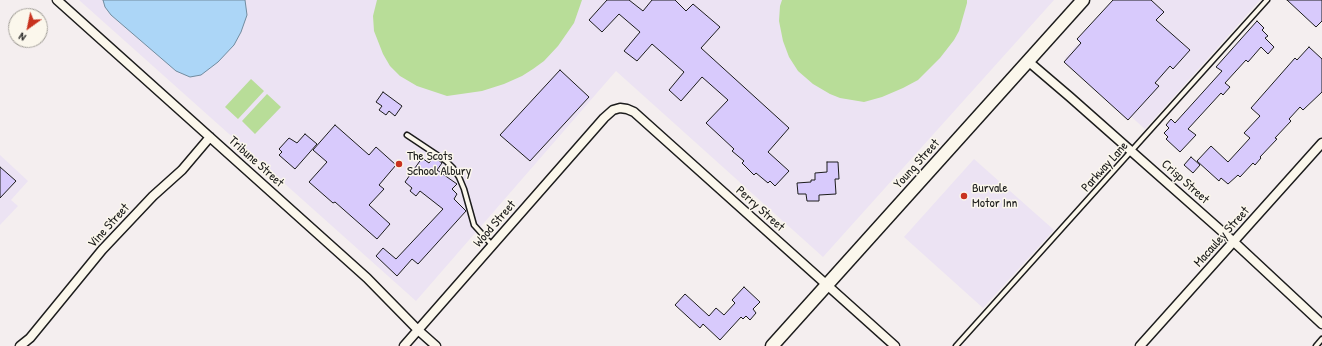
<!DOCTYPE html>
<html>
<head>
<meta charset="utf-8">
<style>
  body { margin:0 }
  #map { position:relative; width:1322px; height:346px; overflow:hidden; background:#f4eeef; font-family:"Patrick Hand",sans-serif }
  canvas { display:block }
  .north { position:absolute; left:8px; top:8px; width:40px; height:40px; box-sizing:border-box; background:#fbf7ec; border:1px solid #a29f99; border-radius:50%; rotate:213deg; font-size:11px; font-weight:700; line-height:16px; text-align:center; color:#1c1c1c }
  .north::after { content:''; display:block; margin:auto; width:14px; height:18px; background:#c8321e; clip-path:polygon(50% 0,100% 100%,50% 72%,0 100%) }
</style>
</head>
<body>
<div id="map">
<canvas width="1322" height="346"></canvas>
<div class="north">N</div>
</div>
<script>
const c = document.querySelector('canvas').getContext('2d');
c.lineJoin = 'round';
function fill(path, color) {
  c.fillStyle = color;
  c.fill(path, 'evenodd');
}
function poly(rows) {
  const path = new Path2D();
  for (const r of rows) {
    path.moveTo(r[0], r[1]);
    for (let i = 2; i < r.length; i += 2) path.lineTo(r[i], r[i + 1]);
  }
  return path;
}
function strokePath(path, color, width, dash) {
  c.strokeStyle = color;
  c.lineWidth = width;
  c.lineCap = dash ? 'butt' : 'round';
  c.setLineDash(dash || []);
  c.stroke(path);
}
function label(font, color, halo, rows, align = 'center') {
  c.font = font + ' "Patrick Hand",sans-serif';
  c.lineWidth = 3;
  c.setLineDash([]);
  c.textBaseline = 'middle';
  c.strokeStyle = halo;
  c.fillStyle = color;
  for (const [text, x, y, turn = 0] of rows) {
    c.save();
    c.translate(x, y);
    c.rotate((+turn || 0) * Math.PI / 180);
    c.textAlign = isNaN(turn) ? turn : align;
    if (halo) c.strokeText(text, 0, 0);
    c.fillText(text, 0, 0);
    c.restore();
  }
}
const built = poly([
  [79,0,1054,0,823,257,616,71,416,301],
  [1117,0,1260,0,1145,129,1065,58],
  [0,155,28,181,11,200,18,206,0,225],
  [974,159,1054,230,983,308,904,237]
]);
const green = poly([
  [377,0,582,0,574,23,558,46,544,61,533,69,522,76,504,84,482,91,447,96,417,86,400,76,390,66,383,54,374,31,373,16],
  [782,0,967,0,967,3,959,31,954,40,940,58,918,80,903,88,882,97,864,102,840,98,830,94,813,84,798,71,789,57,783,41,779,21,780,6],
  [251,79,264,91,238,119,225,107],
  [267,94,281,107,255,134,242,121]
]);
const water = poly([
  [103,0,245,0,247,15,241,32,234,45,218,62,201,75,190,77,176,71,111,15,105,7,103,0]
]);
const building = poly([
  [607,0,629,0,643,11,652,0,675,0,686,11,693,4,720,27,701,48,789,128,768,152,789,171,775,186,770,181,768,183,756,173,754,175,742,163,744,161,732,151,734,149,706,123,728,100,702,77,681,101,669,90,684,72,652,44,637,61,624,51,640,32,619,14,602,32,589,20,607,0],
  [1113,0,1151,0,1164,12,1156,20,1190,50,1173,69,1170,66,1155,83,1159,86,1128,120,1064,62,1081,43,1077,39,1113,0],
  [1287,0,1322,0,1322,21,1316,27,1287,0],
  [1257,21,1264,28,1262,30,1268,36,1265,38,1274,47,1268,54,1261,47,1248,62,1246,60,1225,83,1230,87,1223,95,1221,93,1188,129,1196,135,1180,152,1166,139,1168,137,1164,133,1169,128,1166,125,1171,119,1175,123,1222,71,1216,67,1257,21],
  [1309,47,1322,59,1322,92,1303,110,1300,107,1289,119,1291,121,1275,138,1277,139,1260,157,1261,158,1255,165,1253,163,1240,177,1238,175,1228,184,1221,178,1219,181,1197,161,1211,146,1228,162,1250,138,1244,133,1260,116,1251,108,1295,58,1297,60,1309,47],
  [560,70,589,97,530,161,500,135,560,70],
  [383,92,402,106,395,116,389,111,386,115,379,110,382,106,376,102,383,92],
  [335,125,369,155,376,147,396,165,379,185,384,189,369,205,390,224,377,239,335,202,333,203,309,182,327,162,313,150,335,125],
  [305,134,317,144,295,169,279,155,282,152,279,149,289,138,297,143,305,134],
  [434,157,442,163,437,170,457,184,452,189,457,194,454,199,466,211,418,264,412,259,397,276,376,256,383,248,396,259,443,209,420,191,416,196,410,191,412,188,405,182,422,158,429,163,434,157],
  [1191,157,1200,165,1193,173,1184,165,1191,157],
  [827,162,838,162,839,179,835,179,836,194,819,195,819,201,807,201,806,194,798,194,797,183,811,182,811,180,815,180,815,173,827,172,827,162],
  [0,167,16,181,0,198,0,167],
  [744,287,760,302,753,309,756,313,750,320,746,316,743,319,741,317,720,340,703,324,700,328,675,305,685,294,709,316,716,308,724,315,735,303,732,300,744,287]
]);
const service = poly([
  [407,135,446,161,453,168,459,177,464,189,474,225,492,245],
  [956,346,1267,0],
  [1316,346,1322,339]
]);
const minor = poly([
  [57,0,367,278,418,330,436,346],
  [1029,62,1070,97,1234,242,1322,324],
  [20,346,30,338,102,250,153,196,182,170,210,137],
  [404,346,604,118,613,110,620,108,627,109,634,112,895,346],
  [1140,346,1322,143]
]);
const secondary = poly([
  [772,346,1083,0]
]);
const markers = [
  [399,164,4,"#c8321e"],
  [964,196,4,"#c8321e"]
];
const poiNames = [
  ["The Scots",407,157],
  ["School Albury",407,172],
  ["Burvale",972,189],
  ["Motor Inn",972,204]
];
const streetNames = [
  ["Tribune Street",256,162,42],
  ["Young Street",917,164,-48],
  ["Parkway Lane",1105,167,-48],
  ["Crisp Street",1185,182,42],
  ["Perry Street",760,209,42],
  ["Wood Street",495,224,-49],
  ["Vine Street",109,226,-48],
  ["Macauley Street",1222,237,-48]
];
fill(built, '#ece3f3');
fill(green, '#b8dd98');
fill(water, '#acd6f7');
strokePath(water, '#728c9f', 1);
fill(building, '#d8cafc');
strokePath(building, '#1c1c1c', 1);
strokePath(service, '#1c1c1c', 7);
strokePath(minor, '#1c1c1c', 11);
strokePath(secondary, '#1c1c1c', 15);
strokePath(service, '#fbf7ec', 4);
strokePath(minor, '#fbf7ec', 8);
strokePath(secondary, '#fbf7ec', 12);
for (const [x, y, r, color] of markers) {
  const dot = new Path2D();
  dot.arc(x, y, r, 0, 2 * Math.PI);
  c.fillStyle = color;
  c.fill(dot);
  strokePath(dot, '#fbf7ec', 1.5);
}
label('13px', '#1c1c1c', '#fbf7ec', poiNames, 'left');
label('13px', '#1c1c1c', '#fbf7ec', streetNames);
</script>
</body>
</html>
